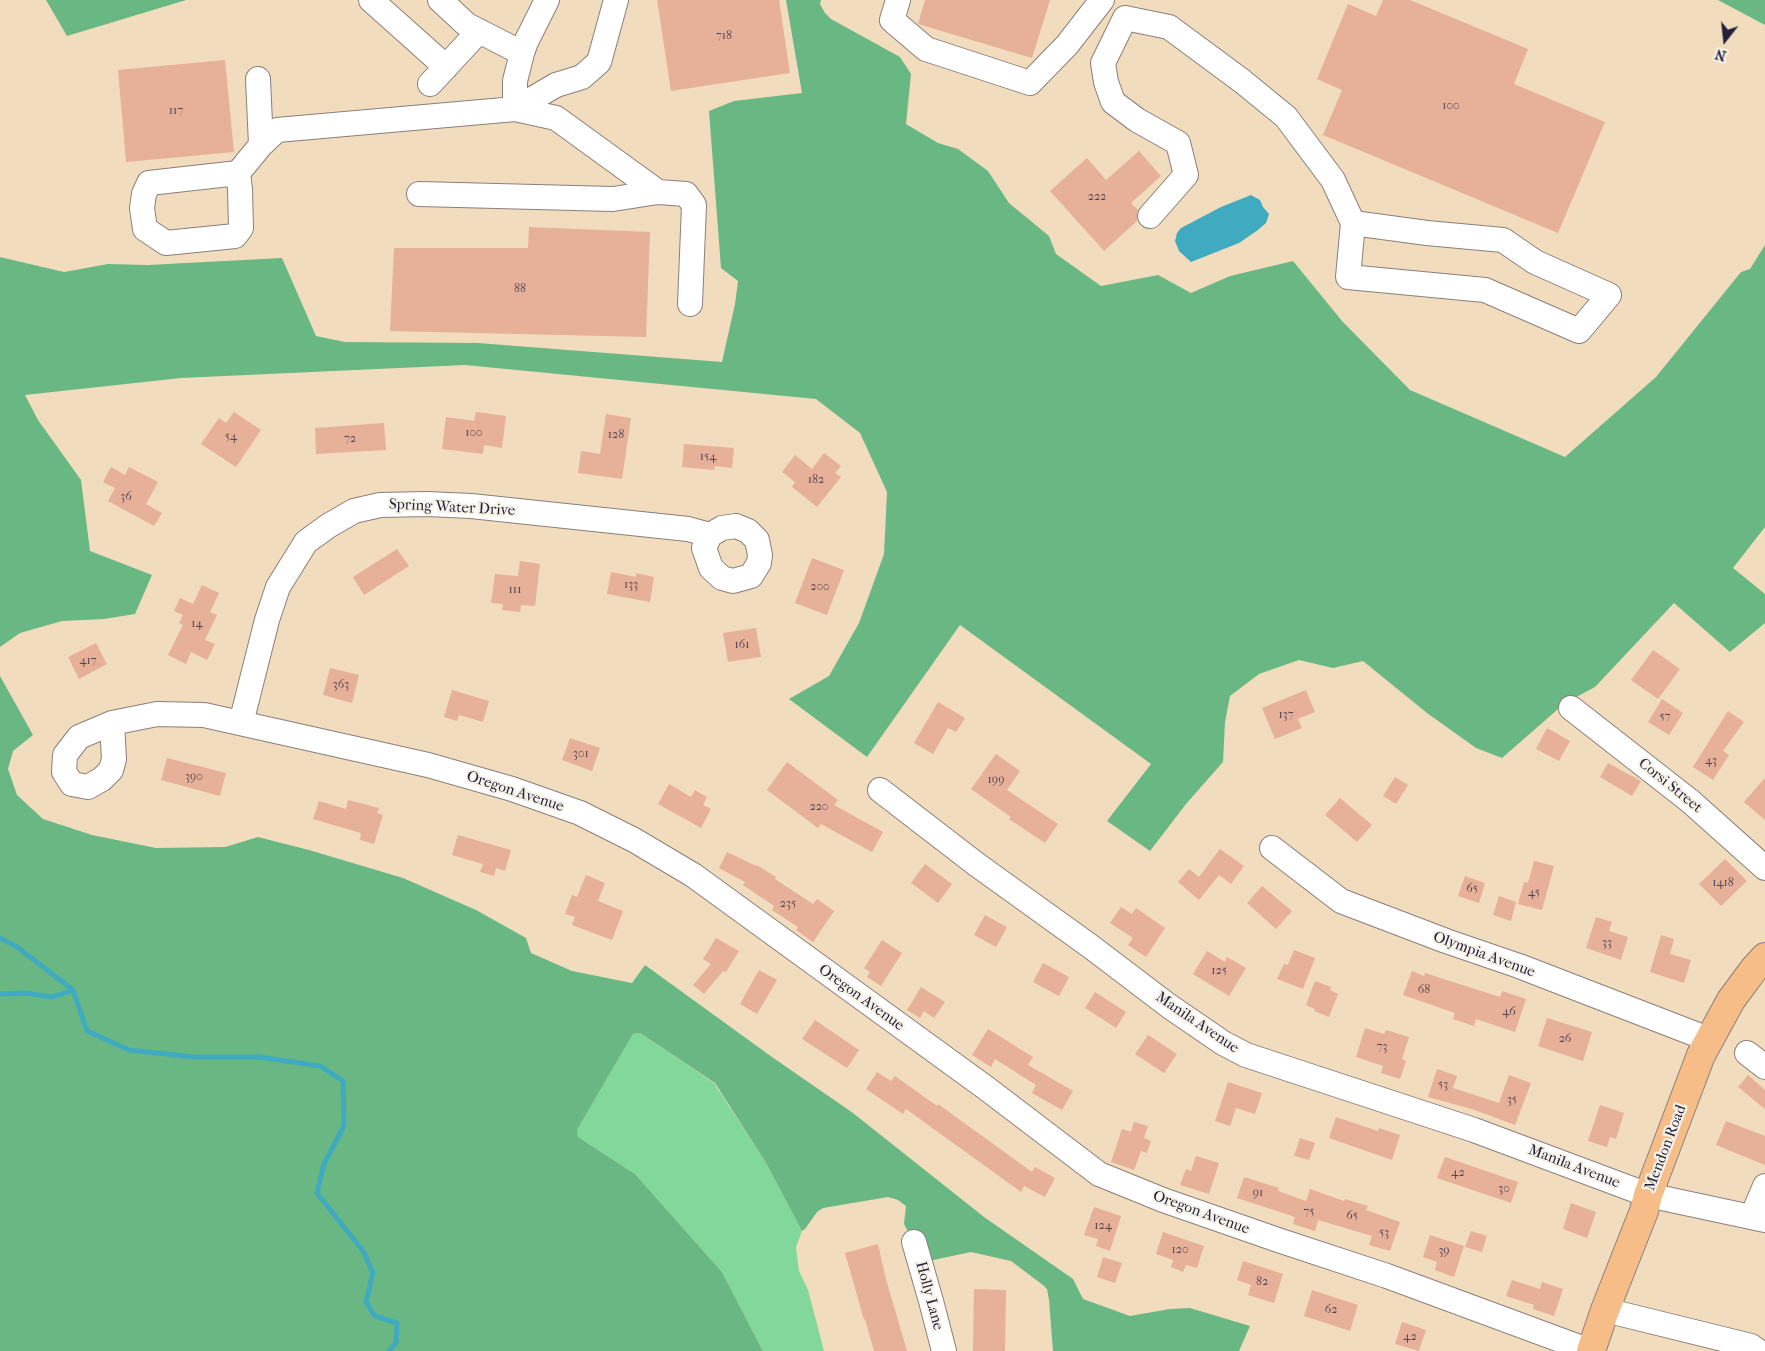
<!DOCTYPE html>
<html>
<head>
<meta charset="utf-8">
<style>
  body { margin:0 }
  #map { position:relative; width:1765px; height:1351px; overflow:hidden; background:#f2dcbe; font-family:"IM FELL French Canon",serif }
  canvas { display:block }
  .north { position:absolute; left:1700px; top:15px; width:50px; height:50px; -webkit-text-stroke:4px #f7f3e8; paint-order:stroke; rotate:196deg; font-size:14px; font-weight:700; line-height:20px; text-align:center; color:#22223b }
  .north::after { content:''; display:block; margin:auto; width:18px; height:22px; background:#22223b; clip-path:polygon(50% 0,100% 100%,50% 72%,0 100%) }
</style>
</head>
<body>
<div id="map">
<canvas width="1765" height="1351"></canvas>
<div class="north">N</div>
</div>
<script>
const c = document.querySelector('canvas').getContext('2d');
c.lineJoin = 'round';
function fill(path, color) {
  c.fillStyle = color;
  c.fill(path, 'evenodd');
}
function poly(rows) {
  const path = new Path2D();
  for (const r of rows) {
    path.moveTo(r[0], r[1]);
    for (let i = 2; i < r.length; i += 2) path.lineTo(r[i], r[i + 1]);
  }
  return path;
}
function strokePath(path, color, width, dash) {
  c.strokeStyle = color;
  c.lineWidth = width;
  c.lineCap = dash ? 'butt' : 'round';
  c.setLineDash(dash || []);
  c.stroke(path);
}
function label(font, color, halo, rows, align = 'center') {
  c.font = font + ' "IM FELL French Canon",serif';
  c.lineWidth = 4.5;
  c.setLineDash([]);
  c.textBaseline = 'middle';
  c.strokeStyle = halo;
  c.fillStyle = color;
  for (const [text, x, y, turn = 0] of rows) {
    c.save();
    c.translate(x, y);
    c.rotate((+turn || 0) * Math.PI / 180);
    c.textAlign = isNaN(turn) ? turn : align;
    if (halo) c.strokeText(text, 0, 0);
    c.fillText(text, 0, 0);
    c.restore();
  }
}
const green = poly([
  [640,1033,714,1083,766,1163,802,1231,796,1247,799,1271,808,1290,824,1351,763,1351,722,1272,635,1174,578,1137,577,1130,633,1034]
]);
const forest = poly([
  [46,0,186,0,67,36],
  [786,0,821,0,820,4,825,13,831,19,900,57,911,74,906,124,938,143,958,149,988,171,1009,203,1049,236,1056,254,1101,286,1158,275,1191,293,1230,276,1293,261,1342,321,1410,390,1565,457,1656,377,1741,272,1750,269,1765,245,1765,527,1733,568,1765,594,1765,623,1730,652,1674,603,1595,687,1565,703,1502,758,1476,748,1427,713,1363,661,1333,668,1299,660,1259,674,1230,696,1225,722,1223,762,1186,804,1150,851,1107,821,1151,764,960,625,867,757,789,699,829,676,859,623,884,554,887,492,860,433,816,399,465,365,181,378,25,395,38,420,81,480,90,551,152,575,135,614,104,619,62,621,20,633,0,647,0,257,64,272,108,264,148,265,282,258,316,336,345,342,478,343,722,362,735,304,738,281,721,268,709,111,734,101,802,93],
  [1718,0,1765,0,1765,25],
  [0,676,33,735,13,751,8,769,17,795,43,819,92,835,156,848,225,847,258,837,309,850,403,878,476,910,526,938,531,953,572,971,632,983,645,965,772,1057,853,1113,984,1217,1073,1279,1083,1299,1130,1316,1170,1309,1190,1308,1250,1326,1239,1351,1053,1351,1049,1300,1047,1289,1043,1285,1011,1261,971,1252,924,1262,904,1224,906,1206,898,1200,888,1197,823,1208,817,1212,805,1229,802,1231,766,1163,715,1083,640,1033,633,1034,577,1130,578,1137,635,1174,722,1272,763,1351,0,1351]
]);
const water = poly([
  [1251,195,1260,200,1263,207,1269,214,1266,223,1258,230,1239,243,1191,262,1179,251,1175,241,1177,233,1181,228,1221,207]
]);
const stream = poly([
  [0,938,17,947,73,990],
  [0,994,25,993,52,997,73,990,87,1031,129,1050,194,1057,259,1057,320,1066,343,1081,344,1126,324,1164,317,1193,363,1251,373,1273,366,1302,375,1316,397,1323,396,1343,389,1351]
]);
const building = poly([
  [657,0,779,0,790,73,671,91],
  [925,0,1050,0,1032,58,918,24],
  [1383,0,1410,0,1528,49,1514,84,1605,122,1558,233,1323,135,1342,90,1317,79,1348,4,1376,16],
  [225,60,234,152,126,162,118,70],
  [1139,151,1161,176,1131,203,1138,210,1137,221,1104,251,1050,191,1087,158,1106,180],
  [529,227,650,232,646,337,390,331,394,248,528,248],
  [234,412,261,430,236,467,201,444,219,418,226,423],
  [476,412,506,416,502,448,484,445,483,454,442,449,446,417,474,421],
  [606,414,631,418,622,479,578,473,581,451,600,454],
  [384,423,386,450,316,454,315,428],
  [684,444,734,448,732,468,715,466,714,470,682,467],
  [824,453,841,466,835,473,841,477,817,507,792,487,795,482,782,472,795,455,812,469],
  [111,467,125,475,129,467,158,482,146,504,162,513,154,526,108,501,115,488,103,482],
  [397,549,409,566,364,595,353,577],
  [812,558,844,570,827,615,795,603],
  [520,561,540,564,535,606,521,605,520,612,502,610,503,604,491,603,495,574,518,576],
  [611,572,636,577,636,573,654,577,650,602,607,594],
  [202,585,219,593,210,612,217,615,205,640,215,644,207,660,191,652,186,664,168,655,183,625,179,623,183,615,174,611,180,598,193,604],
  [756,628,761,657,728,662,723,633],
  [96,643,107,664,79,679,68,657],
  [1653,650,1680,669,1658,699,1631,680],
  [330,668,359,675,352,703,323,695],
  [452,690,489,701,483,722,459,715,457,721,444,717],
  [1306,690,1315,712,1298,719,1302,728,1275,739,1262,708],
  [1662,699,1683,713,1669,735,1648,722],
  [938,702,965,718,956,732,948,728,933,754,914,743],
  [1728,711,1744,722,1723,751,1729,755,1713,780,1693,767],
  [1547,728,1570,741,1559,761,1536,749],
  [570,738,600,748,592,771,562,760],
  [996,754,1020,771,1007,790,1058,824,1045,843,1009,819,1011,817,971,789],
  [167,758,226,773,220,796,161,780],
  [787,762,838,800,834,805,883,832,872,852,821,824,818,828,767,790],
  [1608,763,1641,781,1632,796,1600,777],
  [1395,777,1408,785,1396,804,1383,796],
  [1765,778,1765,820,1744,802],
  [669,784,691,797,695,790,707,797,703,805,711,809,701,828,658,804],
  [1340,798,1372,825,1357,842,1325,815],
  [348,800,379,808,377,813,383,815,374,844,360,840,361,833,313,819,319,801,346,809],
  [458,835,511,850,505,871,496,868,494,876,480,872,483,864,452,855],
  [1220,849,1244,866,1231,884,1219,875,1199,900,1178,882,1189,869,1199,877],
  [727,852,756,866,757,865,776,877,775,879,813,904,817,899,834,911,813,942,796,930,798,927,772,910,774,906,743,885,745,882,719,868],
  [1725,859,1747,881,1721,906,1699,884],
  [1534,861,1554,866,1542,910,1518,904,1524,882,1528,883],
  [925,864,952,884,938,903,911,883],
  [586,875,605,883,598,901,623,911,612,940,572,925,575,917,565,914,572,895,577,897],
  [1465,876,1485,883,1479,903,1458,896],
  [1262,886,1292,911,1276,929,1247,903],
  [1499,896,1516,902,1511,921,1493,915],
  [1121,907,1132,914,1136,908,1165,928,1146,957,1128,945,1133,938,1110,923],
  [985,915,1007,927,996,947,974,935],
  [1596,917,1612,922,1609,931,1628,937,1621,960,1586,948],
  [1661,935,1674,939,1670,954,1691,960,1684,983,1650,972],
  [716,938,739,951,726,972,723,971,704,994,693,985,711,964,703,959],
  [882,940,902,953,881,986,867,977,870,972,864,968],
  [1294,950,1315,958,1303,989,1277,979,1284,964,1288,965],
  [1207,951,1225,962,1227,957,1246,968,1229,996,1193,974],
  [1043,963,1069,977,1059,996,1033,982],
  [759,970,777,980,757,1014,740,1004],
  [1412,971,1424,976,1425,973,1500,997,1502,991,1526,999,1515,1032,1476,1019,1474,1026,1453,1019,1455,1013,1403,995],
  [1315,981,1331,987,1330,990,1338,994,1329,1017,1314,1011,1315,1009,1306,1005],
  [921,987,945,1002,934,1018,924,1011,920,1018,907,1010],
  [1095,992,1126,1012,1116,1028,1085,1008],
  [1547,1018,1592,1032,1583,1061,1538,1046],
  [815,1020,859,1050,847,1068,802,1039],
  [1365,1028,1384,1034,1386,1030,1409,1037,1402,1059,1406,1061,1400,1079,1381,1073,1383,1066,1356,1057],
  [988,1029,1033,1057,1028,1065,1073,1091,1062,1110,1032,1093,1036,1085,995,1059,991,1067,972,1055],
  [1148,1035,1177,1054,1164,1073,1135,1054],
  [1437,1069,1457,1076,1453,1088,1499,1103,1509,1075,1531,1083,1515,1125,1475,1110,1428,1097],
  [877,1072,891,1081,895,1076,937,1106,938,1104,1032,1172,1035,1167,1055,1178,1045,1197,1024,1186,1021,1192,906,1109,903,1114,866,1089],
  [1748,1075,1765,1090,1765,1109,1738,1087],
  [1228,1082,1262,1093,1255,1114,1236,1108,1230,1126,1215,1121],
  [1600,1105,1624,1113,1616,1139,1610,1137,1607,1147,1588,1141],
  [1336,1117,1378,1131,1379,1128,1400,1135,1392,1160,1329,1138],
  [1726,1121,1765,1136,1765,1165,1716,1145],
  [1134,1122,1148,1126,1144,1138,1151,1141,1147,1153,1141,1151,1134,1170,1111,1162,1122,1129,1131,1132],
  [1300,1138,1315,1143,1309,1160,1294,1156],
  [1196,1156,1219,1163,1209,1194,1180,1185,1186,1169,1191,1171],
  [1445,1157,1518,1182,1511,1203,1437,1178],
  [1244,1177,1279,1188,1278,1191,1306,1201,1310,1189,1344,1201,1345,1199,1368,1206,1366,1210,1400,1222,1390,1251,1369,1245,1372,1236,1318,1220,1315,1231,1293,1224,1295,1217,1237,1198],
  [1571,1203,1596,1212,1587,1238,1563,1229],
  [1094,1207,1121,1216,1110,1251,1096,1246,1098,1239,1084,1235],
  [1471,1231,1487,1236,1482,1252,1465,1247],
  [1163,1232,1204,1246,1197,1268,1186,1265,1183,1272,1171,1267,1173,1260,1156,1254],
  [1430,1235,1464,1246,1454,1277,1435,1270,1437,1262,1423,1257],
  [878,1244,886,1279,907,1351,874,1351,865,1319,864,1320,845,1253],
  [1103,1257,1122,1263,1115,1283,1097,1277],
  [1243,1261,1283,1274,1274,1303,1248,1295,1251,1285,1237,1280],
  [1512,1280,1540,1289,1542,1282,1563,1289,1554,1316,1533,1309,1534,1305,1506,1296],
  [974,1289,1006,1290,1005,1351,973,1351],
  [1312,1290,1358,1305,1350,1331,1304,1316],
  [1402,1322,1426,1330,1419,1351,1395,1344]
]);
const minor = poly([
  [371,0,446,67],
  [440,0,467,25,522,53],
  [898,0,892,20,926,49,1030,83,1067,45,1102,0],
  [1125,18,1169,27,1242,81,1286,117,1333,180,1353,223],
  [1125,18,1103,63,1106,82,1113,102,1137,120,1178,143,1186,175,1150,216],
  [258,79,261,145],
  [430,84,479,31],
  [515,109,556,85,582,77,599,62,616,0],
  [515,109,515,81,522,53,526,42,547,0],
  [238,173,149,183,144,194,142,208,145,229,166,243,235,236,241,228,240,189,238,173,261,145,277,130,515,109,556,118,658,192,686,194,694,205,690,304],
  [419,194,613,199,658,192],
  [1353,223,1427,233,1503,240,1535,262,1609,295,1579,331,1485,290,1348,277,1353,223],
  [736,526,748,531,757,540,760,555,759,563,751,576,733,581,722,578,711,568,704,548,710,535,722,528,736,526],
  [1571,708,1690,801,1765,868],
  [112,723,114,759,111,770,102,779,88,787,72,784,64,772,65,755,79,737,112,723,157,714,204,715,428,765,512,789,580,813,634,840,693,875,986,1088,1099,1174,1163,1200,1278,1240,1387,1276,1590,1351],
  [241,723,267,620,278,587,306,542,328,526,354,511,380,505,427,504,471,506,688,529,710,535],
  [880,790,976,864,1090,946,1169,1006,1223,1043,1246,1055,1474,1130,1648,1195,1765,1220],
  [1272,848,1341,901,1446,941,1519,966,1708,1039],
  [1747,1053,1765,1067],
  [1752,1217,1765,1186],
  [914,1242,931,1301,944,1351],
  [1605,1310,1751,1346,1758,1351]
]);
const major = poly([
  [1591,1351,1605,1310,1644,1211,1648,1195,1701,1055,1731,1000,1754,969,1765,957]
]);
const numberNames = [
  ["718",724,36],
  ["100",1451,106],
  ["117",176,111],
  ["222",1097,197],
  ["88",520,289],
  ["100",474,433],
  ["128",616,435],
  ["54",231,437],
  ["72",350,439],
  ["154",708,457],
  ["182",816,480],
  ["36",126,497],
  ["133",631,585],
  ["200",820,587],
  ["111",515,590],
  ["14",197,624],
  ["161",742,645],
  ["417",88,661],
  ["363",341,685],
  ["137",1286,715],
  ["57",1665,717],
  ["301",581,754],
  ["43",1711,761],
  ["390",194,777],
  ["199",996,780],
  ["220",819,807],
  ["1418",1723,883],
  ["65",1472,889],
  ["45",1534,893],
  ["235",788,904],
  ["33",1607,943],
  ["125",1219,971],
  ["68",1424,990],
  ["46",1509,1012],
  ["26",1565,1039],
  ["73",1382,1047],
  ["53",1443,1085],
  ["35",1512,1100],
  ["42",1458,1173],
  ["30",1504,1189],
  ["91",1258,1193],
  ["75",1309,1212],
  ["65",1352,1216],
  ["124",1103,1226],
  ["53",1384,1233],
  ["120",1180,1250],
  ["39",1444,1251],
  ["82",1262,1282],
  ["62",1331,1310],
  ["42",1410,1337]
];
const streetNames = [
  ["Spring Water Drive",452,508,3],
  ["Corsi Street",1670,786,39],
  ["Oregon Avenue",515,792,18],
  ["Olympia Avenue",1484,955,20],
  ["Oregon Avenue",861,998,36],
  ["Manila Avenue",1197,1023,34],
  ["Mendon Road",1666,1148,-69],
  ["Manila Avenue",1574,1167,21],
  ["Oregon Avenue",1201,1213,20],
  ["Holly Lane",929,1296,75]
];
fill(green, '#82d89b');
fill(forest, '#69b883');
fill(water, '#40aac0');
strokePath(stream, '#40aac0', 5);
fill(building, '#e7b098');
strokePath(minor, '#8a7f7c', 26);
strokePath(major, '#8a7f7c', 30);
strokePath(minor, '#fff', 24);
strokePath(major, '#f7bd88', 28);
label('12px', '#534652', null, numberNames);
label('15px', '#22223b', '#f7f3e8', streetNames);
</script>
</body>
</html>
